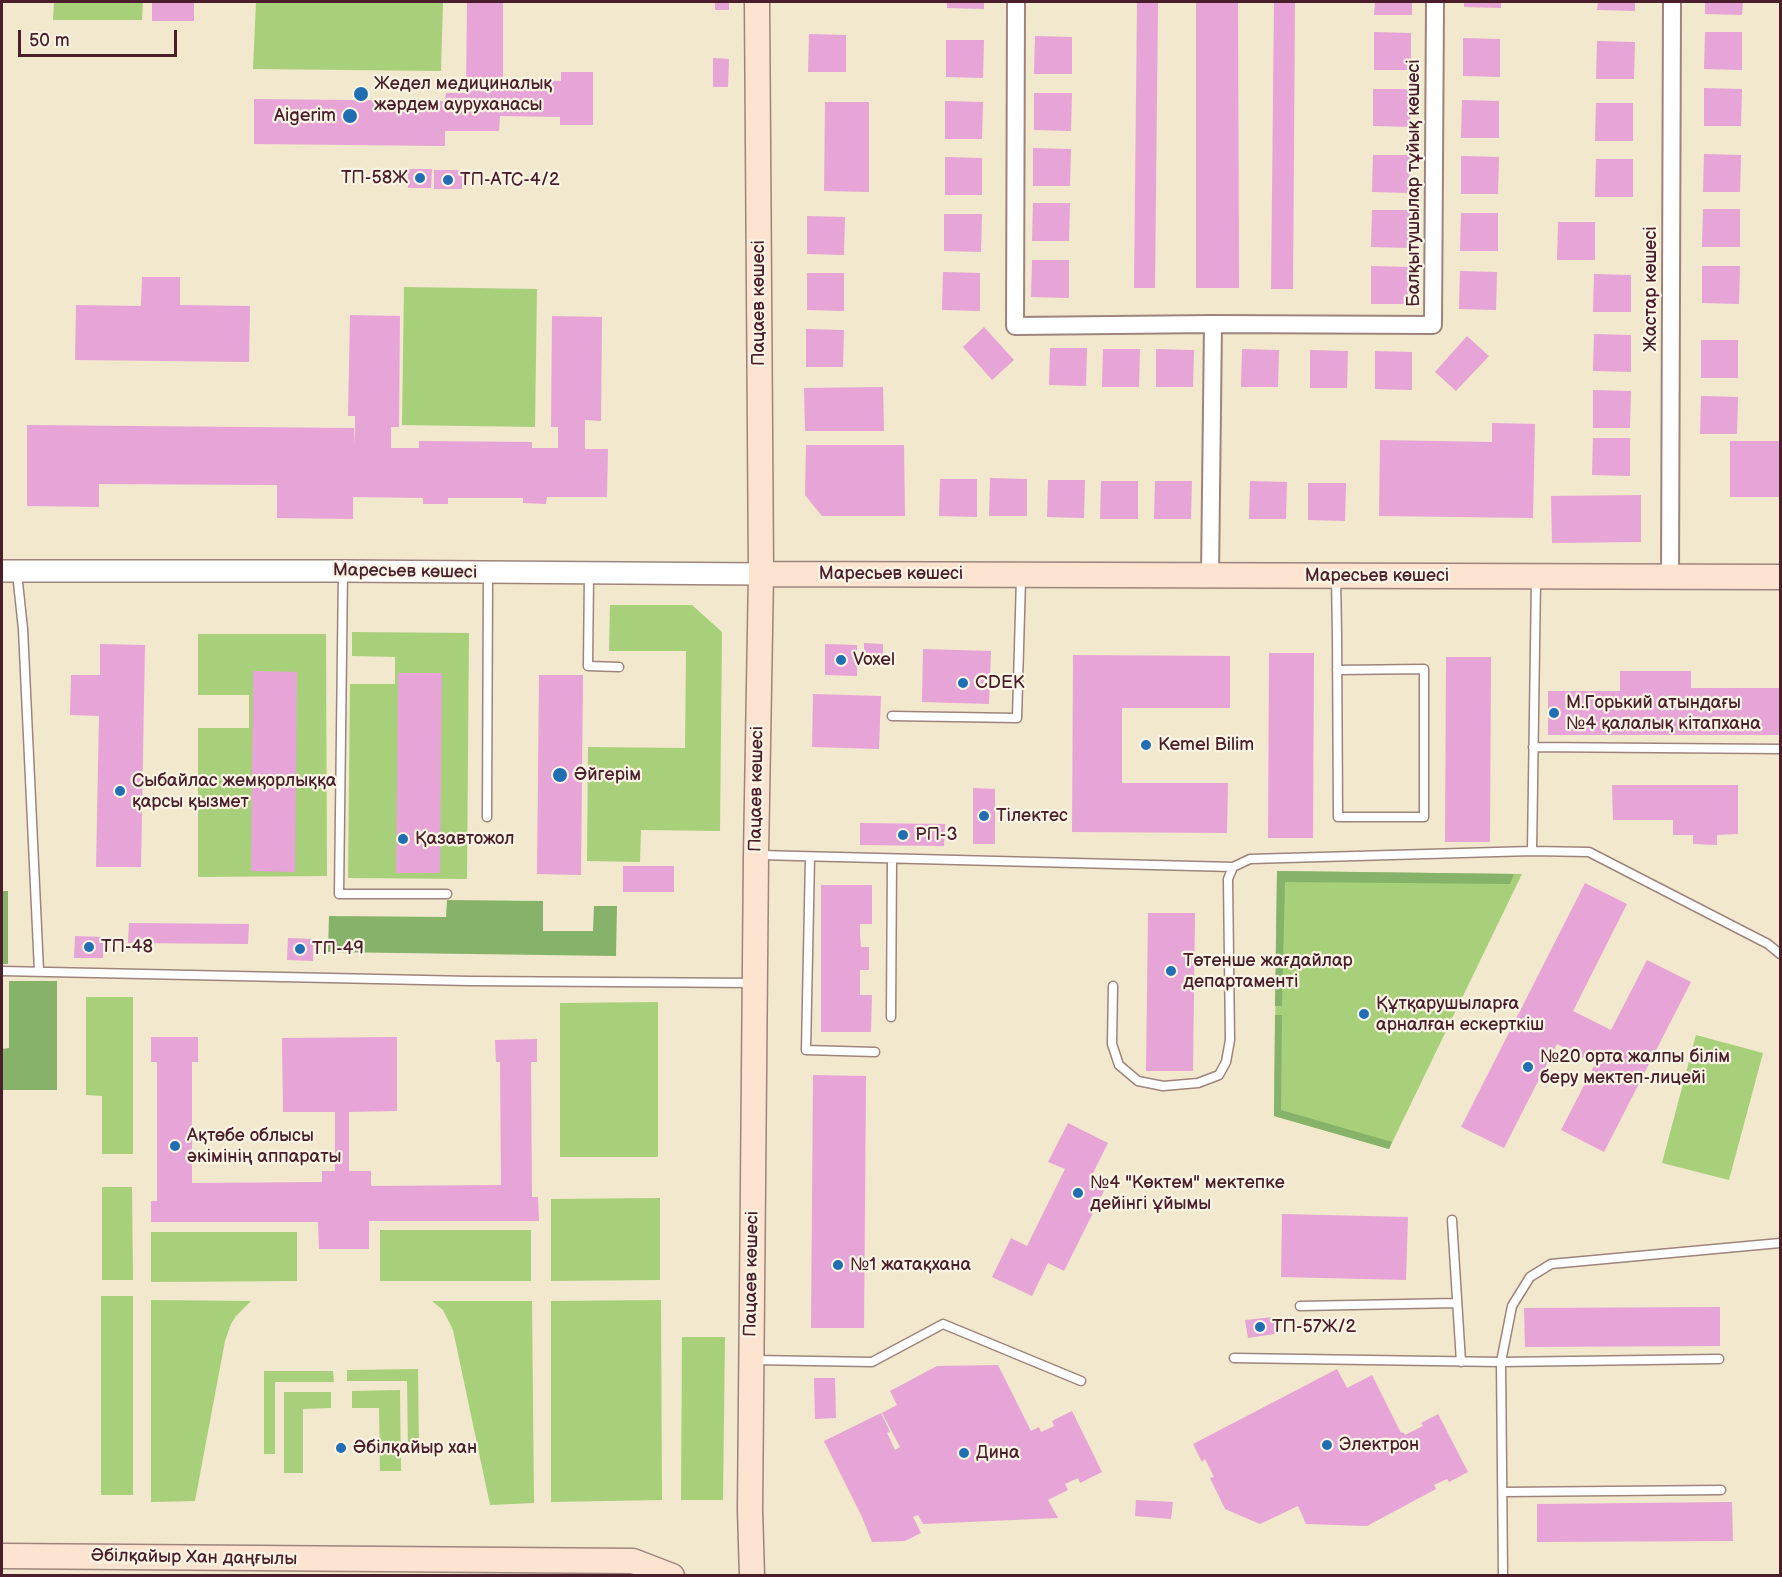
<!DOCTYPE html>
<html>
<head>
<meta charset="utf-8">
<style>
  body { margin:0 }
  #map { position:relative; width:1782px; height:1577px; overflow:hidden; background:#f1e8cd; font-family:"Balsamiq Sans",sans-serif }
  canvas { display:block }
  .frame { position:absolute; inset:0; border:3px solid #4a1f2b; pointer-events:none }
  .scale { position:absolute; left:18px; top:30px; width:159px; height:27px; box-sizing:border-box; border:3px solid #4a1f2b; border-top:0; padding-left:8px; font-size:18px; line-height:21px; white-space:nowrap; color:#4a1f2b; -webkit-text-stroke:4px #fcf5e5; paint-order:stroke }
</style>
</head>
<body>
<div id="map">
<canvas width="1782" height="1577"></canvas>
<div class="frame"></div>
<div class="scale">50 m</div>
</div>
<script>
const c = document.querySelector('canvas').getContext('2d');
c.lineJoin = 'round';
function fill(path, color) {
  c.fillStyle = color;
  c.fill(path, 'evenodd');
}
function poly(rows) {
  const path = new Path2D();
  for (const r of rows) {
    path.moveTo(r[0], r[1]);
    for (let i = 2; i < r.length; i += 2) path.lineTo(r[i], r[i + 1]);
  }
  return path;
}
function strokePath(path, color, width, dash) {
  c.strokeStyle = color;
  c.lineWidth = width;
  c.lineCap = dash ? 'butt' : 'round';
  c.setLineDash(dash || []);
  c.stroke(path);
}
function label(font, color, halo, rows, align = 'center') {
  c.font = font + ' "Balsamiq Sans",sans-serif';
  c.lineWidth = 4.5;
  c.setLineDash([]);
  c.textBaseline = 'middle';
  c.strokeStyle = halo;
  c.fillStyle = color;
  for (const [text, x, y, turn = 0] of rows) {
    c.save();
    c.translate(x, y);
    c.rotate((+turn || 0) * Math.PI / 180);
    c.textAlign = isNaN(turn) ? turn : align;
    if (halo) c.strokeText(text, 0, 0);
    c.fillText(text, 0, 0);
    c.restore();
  }
}
const green = poly([
  [54,2,143,2,142,20,53,20],
  [256,2,443,2,441,71,253,69],
  [404,287,537,289,535,427,402,425],
  [610,605,692,605,722,632,720,831,641,830,640,862,587,861,588,747,685,748,686,651,609,651],
  [352,632,469,633,467,879,348,878,350,684,395,684,395,657,352,656],
  [198,634,326,634,327,876,198,877,198,728,249,728,249,695,198,695],
  [1277,871,1522,874,1389,1149,1274,1116],
  [86,997,133,997,133,1154,102,1154,102,1096,86,1095],
  [658,1002,658,1157,560,1157,560,1003],
  [1696,1035,1763,1053,1729,1180,1662,1163],
  [102,1187,132,1187,133,1280,102,1280],
  [660,1198,660,1280,551,1281,551,1199],
  [380,1230,531,1230,531,1281,380,1281],
  [151,1232,297,1232,297,1281,151,1282],
  [101,1296,133,1296,133,1495,101,1495],
  [151,1300,251,1301,236,1316,231,1324,225,1341,195,1501,151,1502],
  [661,1300,662,1500,551,1502,551,1301],
  [432,1301,532,1301,534,1503,490,1505,453,1330,443,1310],
  [682,1337,725,1337,723,1500,681,1500],
  [418,1369,419,1451,408,1451,407,1381,347,1381,347,1370],
  [264,1371,333,1371,334,1382,275,1382,275,1454,264,1454],
  [400,1390,401,1471,380,1471,379,1408,352,1408,352,1391],
  [284,1392,331,1392,331,1408,303,1409,303,1473,284,1473]
]);
const forest = poly([
  [1277,871,1514,874,1510,884,1285,882,1282,1006,1275,1006],
  [2,891,8,891,8,964,2,964],
  [447,900,543,901,543,931,593,931,594,906,617,906,616,956,328,952,329,916,446,917],
  [9,981,57,981,57,1090,2,1090,2,1049,9,1048],
  [1275,1015,1282,1015,1281,1110,1392,1142,1389,1149,1274,1116]
]);
const building = poly([
  [152,2,194,2,194,21,152,21],
  [467,2,503,2,503,80,561,81,561,72,593,72,593,125,560,125,560,117,500,116,499,131,445,131,445,146,254,144,254,99,445,101,446,93,466,93],
  [715,2,729,2,729,10,715,10],
  [947,2,984,2,984,9,947,8],
  [1137,2,1158,2,1155,288,1134,288],
  [1196,2,1238,2,1239,288,1196,288],
  [1274,2,1295,2,1293,289,1271,289],
  [1375,2,1412,2,1412,15,1374,15],
  [1464,2,1501,2,1501,8,1464,7],
  [1598,2,1635,2,1635,11,1597,10],
  [1705,2,1743,2,1742,15,1705,14],
  [1374,32,1411,33,1411,70,1374,70],
  [1705,32,1742,32,1742,70,1704,69],
  [809,34,846,35,846,72,808,72],
  [1035,36,1072,37,1072,74,1034,74],
  [1463,38,1500,39,1500,77,1463,76],
  [946,40,984,40,983,78,946,77],
  [1597,41,1635,42,1634,79,1596,79],
  [713,58,729,59,728,87,713,87],
  [1704,88,1742,89,1741,126,1704,126],
  [1373,89,1411,89,1410,127,1373,126],
  [1034,93,1072,93,1071,131,1034,130],
  [1462,100,1499,101,1499,138,1461,138],
  [945,101,983,102,982,139,945,139],
  [825,102,869,102,869,192,824,191],
  [1596,103,1633,103,1633,141,1595,141],
  [1033,148,1071,149,1070,186,1033,186],
  [1704,154,1741,155,1740,192,1703,192],
  [1373,155,1410,155,1409,193,1372,192],
  [1461,156,1499,157,1498,194,1461,194],
  [945,157,982,158,982,195,945,195],
  [1596,159,1633,159,1633,197,1595,197],
  [408,169,432,169,431,188,408,188],
  [434,170,462,170,462,189,434,189],
  [1033,203,1070,203,1069,241,1032,241],
  [1703,209,1740,209,1740,247,1702,247],
  [1372,210,1410,210,1409,248,1371,247],
  [1461,213,1498,213,1498,251,1460,251],
  [944,214,982,214,981,252,944,251],
  [807,216,845,217,844,255,807,254],
  [1558,222,1595,222,1595,260,1557,260],
  [1032,260,1069,260,1069,298,1031,297],
  [1371,266,1409,267,1408,304,1371,304],
  [1702,266,1740,266,1739,304,1702,303],
  [1460,271,1497,272,1496,310,1459,309],
  [943,272,980,273,980,311,942,310],
  [807,273,844,273,844,311,807,310],
  [1594,274,1631,275,1631,312,1593,312],
  [142,277,180,277,180,305,250,306,249,362,75,360,76,305,141,306],
  [350,315,400,316,399,427,391,427,391,448,419,448,419,441,532,442,532,448,558,448,558,427,551,427,552,316,602,317,601,421,585,420,585,449,608,449,607,497,547,497,546,504,523,503,523,498,448,498,448,504,423,504,423,498,353,497,353,519,277,518,277,485,99,484,99,507,27,506,27,425,354,428,355,445,355,416,348,416],
  [984,327,1014,360,992,380,963,347],
  [806,329,844,330,843,367,806,367],
  [1594,334,1631,335,1631,372,1593,371],
  [1467,336,1489,356,1456,391,1435,372],
  [1701,340,1738,340,1738,378,1701,378],
  [1050,348,1087,348,1086,386,1049,385],
  [1103,349,1140,349,1139,387,1102,387],
  [1156,349,1194,350,1193,387,1156,387],
  [1242,349,1279,350,1278,387,1241,387],
  [1310,350,1348,351,1347,388,1310,388],
  [1375,351,1412,352,1412,390,1375,389],
  [883,387,884,431,805,431,804,388],
  [1593,390,1631,391,1630,428,1593,428],
  [1701,396,1738,397,1737,434,1700,434],
  [1492,423,1535,424,1533,518,1379,516,1380,440,1492,442],
  [1593,438,1630,438,1630,476,1592,475],
  [1730,441,1780,441,1780,497,1730,497],
  [806,445,904,445,905,516,822,516,805,495],
  [990,478,1027,479,1027,516,989,516],
  [940,479,977,479,977,517,939,516],
  [1048,480,1085,480,1084,518,1047,517],
  [1101,481,1138,481,1138,519,1100,519],
  [1155,481,1192,481,1191,519,1154,519],
  [1250,481,1287,482,1286,519,1249,519],
  [1308,483,1346,483,1345,521,1308,520],
  [1641,495,1641,542,1552,543,1551,496],
  [864,643,883,644,883,662,864,662],
  [100,644,145,645,141,867,96,867,99,716,70,715,71,675,100,675],
  [825,644,857,645,857,676,825,675],
  [923,649,991,651,989,704,922,702],
  [1269,653,1314,653,1313,838,1268,838],
  [1073,655,1230,656,1230,708,1122,708,1122,783,1228,783,1227,833,1072,832],
  [1446,657,1491,657,1490,842,1445,842],
  [253,671,297,672,295,872,251,871],
  [1620,671,1691,671,1691,688,1780,688,1780,735,1548,735,1548,691,1620,691],
  [398,673,442,673,440,873,396,873],
  [539,675,583,675,581,875,537,874],
  [813,694,881,696,879,749,812,747],
  [1612,785,1738,785,1738,834,1717,835,1717,845,1693,844,1693,835,1673,835,1673,820,1613,820],
  [973,788,995,789,995,844,973,844],
  [860,823,945,824,944,846,860,845],
  [623,866,674,866,674,892,623,892],
  [1585,883,1627,904,1573,1011,1611,1030,1647,960,1691,982,1604,1152,1561,1130,1595,1064,1557,1044,1504,1148,1461,1127],
  [821,885,872,885,872,924,860,924,860,935,861,947,869,947,869,970,860,970,860,995,872,995,871,1032,821,1032],
  [1148,913,1195,913,1193,1071,1146,1071],
  [129,923,249,924,248,944,128,943],
  [75,936,103,937,103,958,74,958],
  [288,938,313,939,313,961,287,960],
  [151,1037,198,1037,198,1062,192,1062,192,1183,322,1182,322,1171,335,1171,335,1112,283,1112,282,1038,397,1037,397,1111,349,1112,349,1171,371,1171,371,1186,501,1185,500,1062,496,1062,495,1040,537,1039,537,1062,531,1062,532,1197,538,1197,539,1221,369,1221,369,1249,319,1249,318,1222,151,1222,151,1201,157,1201,157,1062,151,1062],
  [813,1075,866,1076,864,1328,811,1328],
  [1068,1123,1108,1143,1092,1175,1108,1183,1064,1271,1048,1263,1032,1296,992,1277,1011,1238,1027,1246,1065,1169,1048,1162],
  [1282,1214,1408,1217,1406,1280,1281,1277],
  [1720,1307,1720,1346,1525,1347,1524,1308],
  [1273,1317,1275,1334,1248,1338,1245,1320],
  [998,1365,1031,1431,1039,1427,1041,1432,1054,1426,1052,1421,1072,1411,1102,1472,1080,1483,1078,1478,1065,1484,1068,1490,1048,1500,1058,1518,923,1524,918,1515,913,1517,921,1533,905,1541,872,1542,862,1517,824,1441,881,1413,890,1432,887,1433,895,1450,900,1447,882,1413,897,1405,890,1391,937,1366],
  [1337,1369,1347,1388,1372,1375,1401,1433,1403,1432,1405,1435,1423,1426,1421,1423,1438,1414,1468,1472,1449,1482,1447,1479,1434,1485,1436,1489,1367,1526,1306,1524,1298,1506,1260,1524,1225,1509,1210,1478,1214,1477,1205,1459,1202,1462,1193,1444],
  [814,1378,835,1378,836,1418,815,1419],
  [1136,1500,1173,1502,1171,1519,1135,1516],
  [1732,1502,1733,1541,1537,1542,1537,1504]
]);
const service = poly([
  [343,571,339,894,447,894],
  [17,573,23,629,39,971],
  [589,574,588,666,619,667],
  [1336,576,1337,636,1338,817,1424,817,1424,669,1337,670],
  [1536,579,1532,851,1589,852,1768,944,1780,954],
  [892,716,1017,718,1021,578],
  [1533,747,1780,749],
  [487,817,488,573],
  [759,855,1233,867],
  [810,857,806,1050,875,1052],
  [2,971,470,981,754,983],
  [1113,986,1112,1044,1119,1065,1138,1081,1163,1086,1198,1083,1219,1075,1226,1062,1230,1040,1228,879,1233,867,1250,859,1532,851],
  [891,1017,892,859],
  [1452,1220,1461,1362],
  [1300,1306,1457,1303],
  [1234,1358,1501,1362,1512,1306,1530,1277,1551,1264,1780,1243],
  [754,1360,872,1362,943,1324,1081,1381],
  [1503,1492,1721,1490],
  [1503,1576,1501,1362,1719,1359]
]);
const minor = poly([
  [1016,2,1015,326,1213,324,1433,325,1435,2],
  [1210,575,1213,324],
  [1670,577,1672,2]
]);
const tertiary = poly([
  [2,571,343,571,761,574]
]);
const secondary = poly([
  [761,574,1780,577],
  [2,1556,633,1561,672,1576],
  [752,1576,750,1510,756,855,761,574,757,2]
]);
const markers = [
  [361,94,8,"#1f6fb2"],
  [350,116,8,"#1f6fb2"],
  [420,178,6,"#1f6fb2"],
  [448,180,6,"#1f6fb2"],
  [841,660,6,"#1f6fb2"],
  [963,683,6,"#1f6fb2"],
  [1554,713,6,"#1f6fb2"],
  [1146,745,6,"#1f6fb2"],
  [560,775,8,"#1f6fb2"],
  [120,791,6,"#1f6fb2"],
  [984,816,6,"#1f6fb2"],
  [903,835,6,"#1f6fb2"],
  [403,839,6,"#1f6fb2"],
  [89,947,6,"#1f6fb2"],
  [300,949,6,"#1f6fb2"],
  [1171,971,6,"#1f6fb2"],
  [1364,1014,6,"#1f6fb2"],
  [1528,1067,6,"#1f6fb2"],
  [175,1146,6,"#1f6fb2"],
  [1078,1193,6,"#1f6fb2"],
  [838,1265,6,"#1f6fb2"],
  [1260,1327,6,"#1f6fb2"],
  [1327,1445,6,"#1f6fb2"],
  [341,1448,6,"#1f6fb2"],
  [964,1453,6,"#1f6fb2"]
];
const poiNames = [
  ["Жедел медициналық",374,84],
  ["жәрдем ауруханасы",374,105],
  ["Aigerim",336,116,"right"],
  ["ТП-58Ж",408,178,"right"],
  ["ТП-АТС-4/2",460,180],
  ["Voxel",853,660],
  ["CDEK",975,683],
  ["М.Горький атындағы",1566,703],
  ["№4 қалалық кітапхана",1566,724],
  ["Kemel Bilim",1158,745],
  ["Әйгерім",574,775],
  ["Сыбайлас жемқорлыққа",132,781],
  ["қарсы қызмет",132,802],
  ["Тілектес",996,816],
  ["РП-3",915,835],
  ["Қазавтожол",415,839],
  ["ТП-48",101,947],
  ["ТП-49",312,949],
  ["Төтенше жағдайлар",1183,961],
  ["департаменті",1183,982],
  ["Құтқарушыларға",1376,1004],
  ["арналған ескерткіш",1376,1025],
  ["№20 орта жалпы білім",1540,1057],
  ["беру мектеп-лицейі",1540,1078],
  ["Ақтөбе облысы",187,1136],
  ["әкімінің аппараты",187,1157],
  ["№4 \"Көктем\" мектепке",1090,1183],
  ["дейінгі ұйымы",1090,1204],
  ["№1 жатақхана",850,1265],
  ["ТП-57Ж/2",1272,1327],
  ["Электрон",1339,1445],
  ["Әбілқайыр хан",353,1448],
  ["Дина",976,1453]
];
const streetNames = [
  ["Балқытушылар тұйық көшесі",1414,183,-90],
  ["Жастар көшесі",1651,289,-90],
  ["Пацаев көшесі",759,303,-90],
  ["Маресьев көшесі",405,572,1],
  ["Маресьев көшесі",891,574],
  ["Маресьев көшесі",1377,576],
  ["Пацаев көшесі",757,789,-89],
  ["Пацаев көшесі",752,1274,-89],
  ["Әбілқайыр Хан даңғылы",194,1558,1]
];
fill(green, '#a8d07a');
fill(forest, '#86b26a');
fill(building, '#e7a4d6');
strokePath(service, '#9e847c', 11);
strokePath(minor, '#9e847c', 20);
strokePath(tertiary, '#9e847c', 24);
strokePath(secondary, '#9e847c', 27);
strokePath(service, '#fff', 8);
strokePath(minor, '#fff', 16);
strokePath(tertiary, '#fff', 21);
strokePath(secondary, '#fde4d1', 24);
for (const [x, y, r, color] of markers) {
  const dot = new Path2D();
  dot.arc(x, y, r, 0, 2 * Math.PI);
  c.fillStyle = color;
  c.fill(dot);
  strokePath(dot, '#fcf5e5', 2);
}
label('18px', '#4a1f2b', '#fcf5e5', poiNames, 'left');
label('18px', '#4a1f2b', '#fcf5e5', streetNames);
</script>
</body>
</html>
